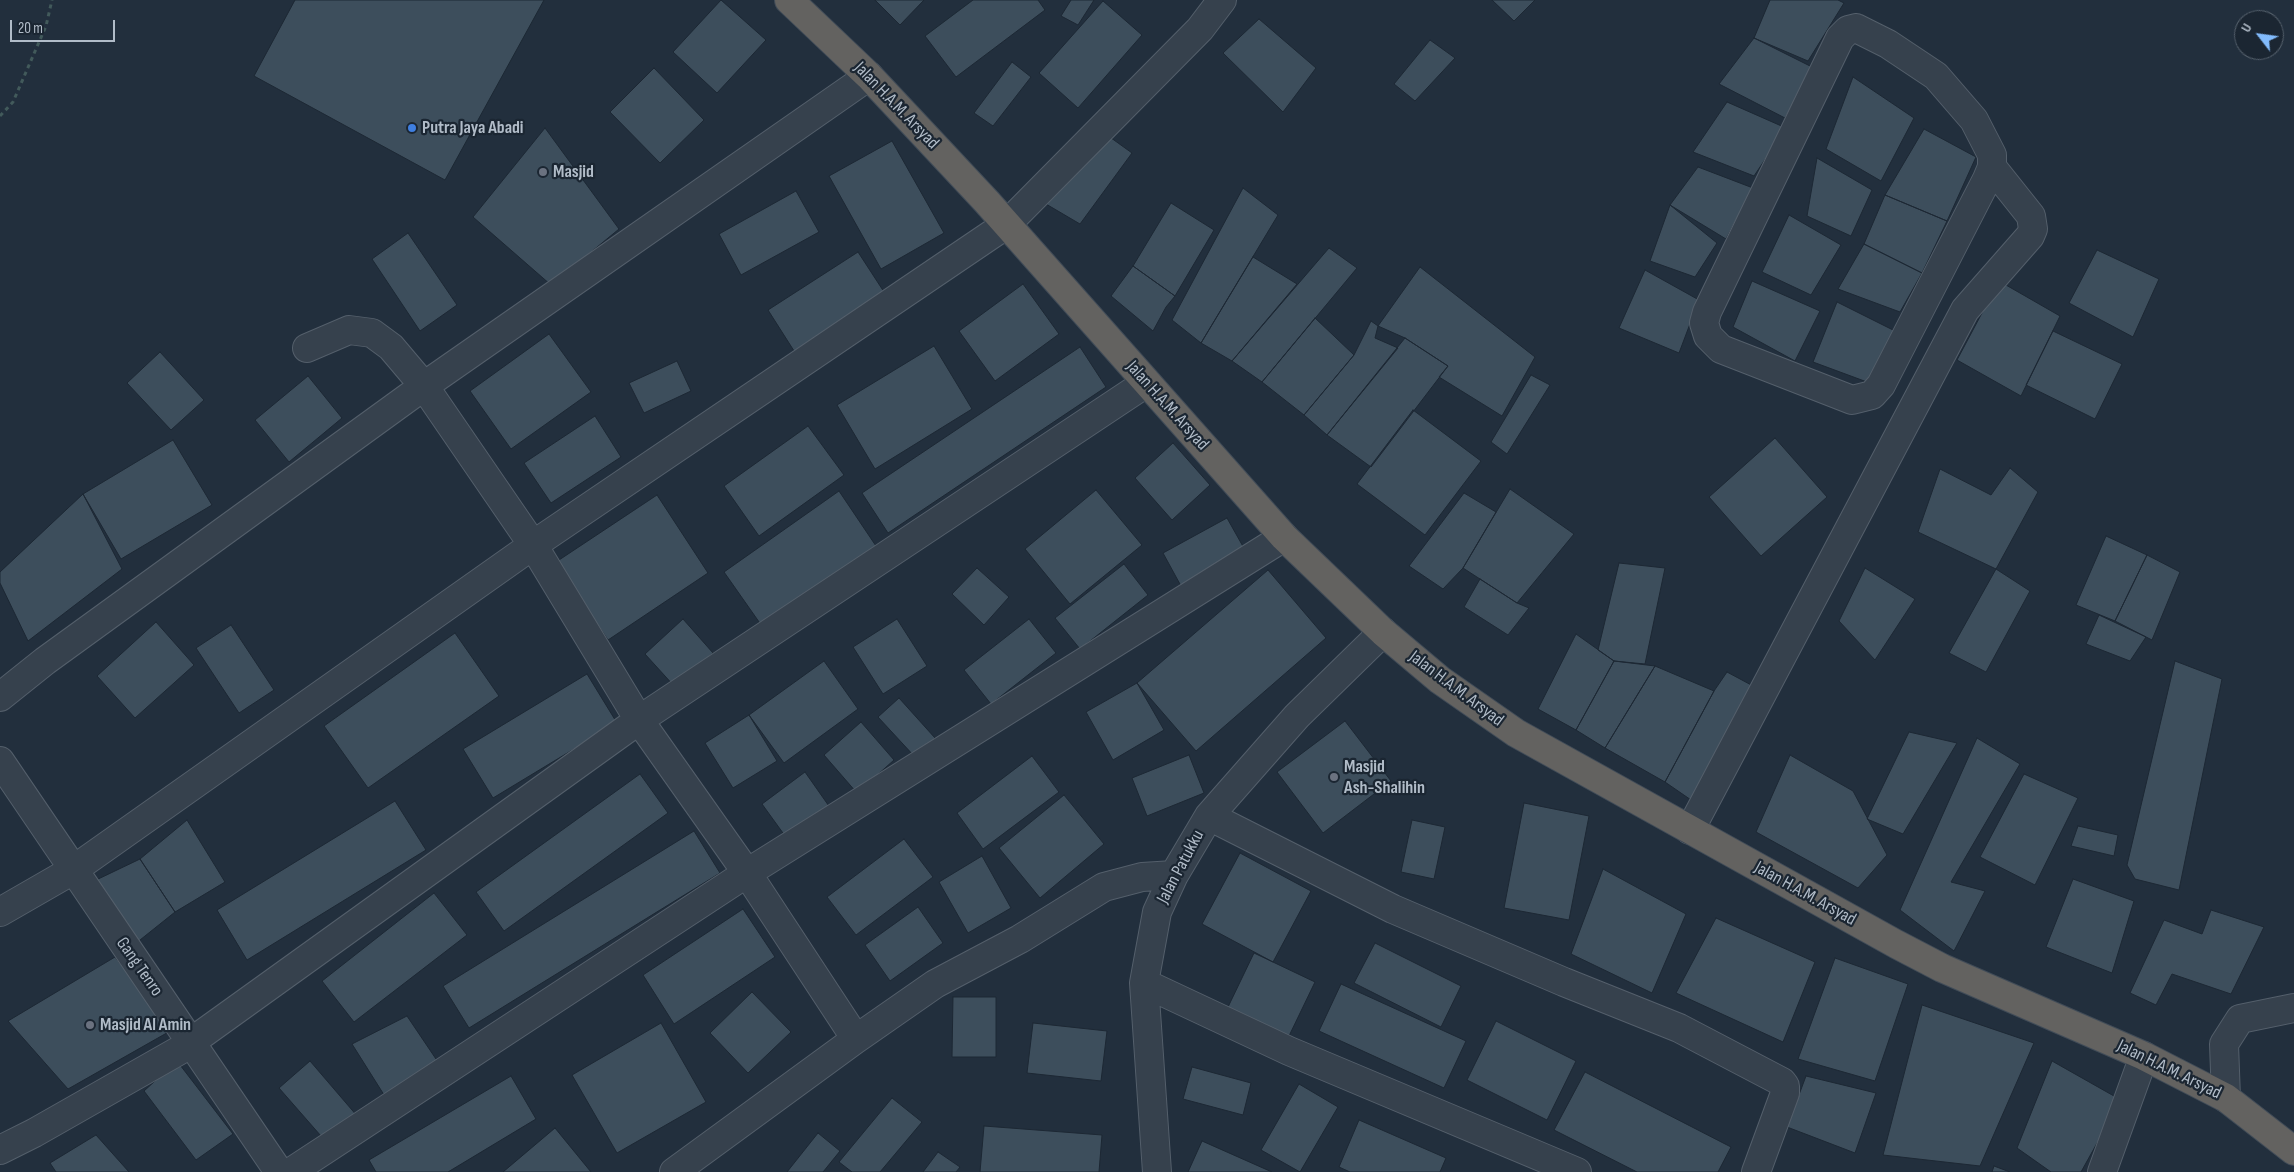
<!DOCTYPE html>
<html>
<head>
<meta charset="utf-8">
<style>
  body { margin:0 }
  #map { position:relative; width:2294px; height:1172px; overflow:hidden; background:#222f3d; font-family:"Sofia Sans Condensed",sans-serif }
  canvas { display:block }
  .north { position:absolute; left:2234px; top:10px; width:50px; height:50px; box-sizing:border-box; background:#1b2632; border:1px solid #57626e; border-radius:50%; rotate:300deg; font-size:14px; font-weight:700; line-height:20px; text-align:center; color:#b1bcc8 }
  .north::after { content:''; display:block; margin:auto; width:18px; height:22px; background:#82bbfc; clip-path:polygon(50% 0,100% 100%,50% 72%,0 100%) }
  .scale { position:absolute; left:10px; top:20px; width:105px; height:22px; box-sizing:border-box; border:2px solid #b1bcc8; border-top:0; padding-left:6px; font-size:15px; line-height:18px; white-space:nowrap; color:#b1bcc8; -webkit-text-stroke:4px #1b2632; paint-order:stroke }
</style>
</head>
<body>
<div id="map">
<canvas width="2294" height="1172"></canvas>
<div class="north">U</div>
<div class="scale">20 m</div>
</div>
<script>
const c = document.querySelector('canvas').getContext('2d');
c.lineJoin = 'round';
function fill(path, color) {
  c.fillStyle = color;
  c.fill(path, 'evenodd');
}
function poly(rows) {
  const path = new Path2D();
  for (const r of rows) {
    path.moveTo(r[0], r[1]);
    for (let i = 2; i < r.length; i += 2) path.lineTo(r[i], r[i + 1]);
  }
  return path;
}
function strokePath(path, color, width, dash) {
  c.strokeStyle = color;
  c.lineWidth = width;
  c.lineCap = dash ? 'butt' : 'round';
  c.setLineDash(dash || []);
  c.stroke(path);
}
function label(font, color, halo, rows, align = 'center') {
  c.font = font + ' "Sofia Sans Condensed",sans-serif';
  c.lineWidth = 4.5;
  c.setLineDash([]);
  c.textBaseline = 'middle';
  c.strokeStyle = halo;
  c.fillStyle = color;
  for (const [text, x, y, turn = 0] of rows) {
    c.save();
    c.translate(x, y);
    c.rotate((+turn || 0) * Math.PI / 180);
    c.textAlign = isNaN(turn) ? turn : align;
    if (halo) c.strokeText(text, 0, 0);
    c.fillText(text, 0, 0);
    c.restore();
  }
}
const building = poly([
  [295,0,544,0,445,180,254,76,295,0],
  [721,0,766,40,717,93,673,52,721,0],
  [875,0,924,0,900,25,875,0],
  [973,0,1038,0,1045,10,956,77,925,36,973,0],
  [1071,0,1094,0,1078,25,1061,16,1071,0],
  [1492,0,1535,0,1514,21,1492,0],
  [1770,0,1838,0,1844,3,1808,61,1754,38,1770,0],
  [1103,1,1142,35,1078,108,1039,73,1103,1],
  [1259,19,1316,68,1283,112,1223,53,1259,19],
  [1754,38,1814,68,1785,118,1719,84,1754,38],
  [1430,40,1455,58,1415,101,1394,84,1430,40],
  [1012,62,1031,77,993,126,974,113,1012,62],
  [654,68,704,120,660,163,610,112,654,68],
  [1853,77,1914,118,1881,181,1826,149,1853,77],
  [1727,102,1786,128,1754,176,1693,152,1727,102],
  [545,128,619,229,551,285,473,217,545,128],
  [1924,129,1976,157,1947,221,1885,195,1924,129],
  [1107,135,1132,153,1080,224,1046,204,1107,135],
  [892,141,944,233,881,269,829,176,892,141],
  [1817,158,1872,190,1851,236,1807,216,1817,158],
  [1698,167,1753,188,1726,239,1670,205,1698,167],
  [1243,188,1278,215,1201,343,1172,320,1243,188],
  [796,191,819,232,741,275,719,234,796,191],
  [1885,195,1947,221,1922,273,1864,244,1885,195],
  [1171,203,1214,230,1175,296,1133,266,1171,203],
  [1670,205,1717,243,1695,277,1650,261,1670,205],
  [1789,215,1841,245,1811,295,1762,272,1789,215],
  [408,233,457,305,420,331,372,259,408,233],
  [1864,244,1922,273,1900,312,1838,289,1864,244],
  [1329,248,1357,268,1262,382,1232,361,1329,248],
  [2097,250,2159,279,2133,337,2069,303,2097,250],
  [858,252,886,295,796,354,768,310,858,252],
  [1253,257,1297,284,1232,361,1201,343,1253,257],
  [1133,266,1175,296,1166,307,1153,331,1111,296,1133,266],
  [1420,267,1535,357,1502,416,1439,377,1448,366,1405,338,1378,326,1420,267],
  [1645,270,1699,300,1679,353,1619,328,1645,270],
  [1752,281,1820,311,1795,361,1733,327,1752,281],
  [1999,281,2060,316,2021,396,1957,360,1999,281],
  [1023,284,1059,334,995,381,959,331,1023,284],
  [1837,302,1895,331,1867,382,1813,362,1837,302],
  [1315,318,1354,355,1304,415,1262,382,1315,318],
  [1371,321,1378,326,1375,338,1398,348,1327,435,1304,415,1354,355,1371,321],
  [2053,331,2122,364,2095,419,2026,385,2053,331],
  [549,334,591,392,511,449,470,391,549,334],
  [1405,338,1448,366,1371,467,1327,435,1405,338],
  [934,346,972,409,875,469,837,405,934,346],
  [1080,347,1106,387,888,533,862,493,1080,347],
  [160,352,204,400,171,430,127,383,160,352],
  [677,361,691,391,644,413,629,383,677,361],
  [1531,375,1550,385,1507,454,1491,442,1531,375],
  [308,376,342,418,289,462,255,420,308,376],
  [1413,410,1481,461,1425,535,1357,484,1413,410],
  [595,416,621,457,551,503,524,463,595,416],
  [808,426,844,475,759,536,724,486,808,426],
  [1775,438,1827,497,1761,556,1709,497,1775,438],
  [173,440,212,505,121,559,83,494,173,440],
  [1173,443,1210,485,1172,520,1135,478,1173,443],
  [2010,468,2038,492,1996,569,1918,532,1940,469,1991,495,2010,468],
  [1510,489,1574,534,1517,603,1463,568,1510,489],
  [1096,490,1142,545,1070,604,1025,549,1096,490],
  [839,491,878,549,764,629,724,572,839,491],
  [1464,493,1496,512,1463,568,1443,589,1409,566,1464,493],
  [83,494,122,569,28,641,0,583,0,572,83,494],
  [657,495,708,573,608,640,556,562,657,495],
  [1227,518,1245,550,1181,586,1163,553,1227,518],
  [2106,536,2147,555,2115,621,2076,605,2106,536],
  [2147,555,2180,572,2152,640,2115,621,2147,555],
  [1619,563,1665,568,1645,664,1614,661,1598,650,1619,563],
  [1124,564,1148,595,1080,649,1055,618,1124,564],
  [977,568,1009,597,984,625,952,594,977,568],
  [1865,568,1915,599,1875,660,1839,621,1865,568],
  [1996,569,2030,591,1986,672,1949,653,1996,569],
  [1268,570,1326,638,1196,751,1137,683,1268,570],
  [1480,579,1517,603,1529,608,1508,635,1464,607,1480,579],
  [2099,615,2146,637,2130,661,2086,644,2099,615],
  [683,619,713,653,675,687,645,654,683,619],
  [897,619,927,666,883,694,853,647,897,619],
  [1029,619,1056,653,991,704,964,670,1029,619],
  [156,622,194,665,135,718,97,676,156,622],
  [231,625,274,690,239,713,196,648,231,625],
  [455,633,499,696,368,788,324,726,455,633],
  [1576,634,1614,661,1576,730,1538,709,1576,634],
  [824,661,858,709,784,763,749,715,824,661],
  [1614,661,1655,666,1605,748,1576,730,1614,661],
  [2175,661,2222,679,2179,890,2135,879,2127,865,2175,661],
  [1655,666,1714,691,1665,782,1605,748,1655,666],
  [1727,672,1755,687,1694,802,1665,782,1714,691,1727,672],
  [587,674,617,723,493,798,463,749,587,674],
  [1137,683,1164,730,1113,760,1086,712,1137,683],
  [899,698,935,738,915,757,878,717,899,698],
  [749,715,777,761,733,788,705,743,749,715],
  [1345,721,1391,781,1323,833,1277,772,1345,721],
  [861,722,894,760,857,793,824,755,861,722],
  [1909,732,1957,743,1903,834,1867,819,1909,732],
  [1977,738,2020,764,1951,882,1985,891,1954,951,1900,910,1977,738],
  [1189,755,1204,793,1147,816,1132,778,1189,755],
  [1790,755,1853,791,1887,855,1858,888,1756,832,1790,755],
  [1032,756,1059,792,983,849,957,813,1032,756],
  [805,772,831,809,788,840,762,804,805,772],
  [640,774,668,813,504,931,476,892,640,774],
  [2024,774,2078,798,2035,885,1980,857,2024,774],
  [1064,795,1104,844,1040,898,999,848,1064,795],
  [395,801,426,850,247,960,217,910,395,801],
  [1524,803,1589,816,1569,920,1504,908,1524,803],
  [187,820,225,882,175,912,140,859,187,820],
  [1412,820,1445,827,1434,879,1401,872,1412,820],
  [2078,826,2118,835,2114,856,2071,846,2078,826],
  [694,831,720,873,469,1028,443,986,694,831],
  [904,839,933,877,856,935,827,897,904,839],
  [1240,853,1311,891,1273,962,1202,924,1240,853],
  [982,856,1011,908,968,933,939,882,982,856],
  [140,859,175,912,135,944,94,881,140,859],
  [1603,869,1686,914,1652,993,1571,954,1603,869],
  [2073,879,2134,901,2112,973,2046,947,2073,879],
  [434,893,467,935,354,1022,322,981,434,893],
  [918,907,943,943,890,981,865,945,918,907],
  [743,909,775,957,674,1024,643,975,743,909],
  [2211,910,2264,927,2231,994,2172,974,2156,1005,2130,993,2164,920,2202,934,2211,910],
  [1716,918,1815,962,1783,1042,1676,993,1716,918],
  [1375,943,1461,986,1441,1027,1354,983,1375,943],
  [1254,953,1315,982,1289,1036,1228,1007,1254,953],
  [115,957,172,1030,68,1089,8,1021,115,957],
  [1835,958,1908,984,1875,1081,1798,1059,1835,958],
  [1341,984,1466,1041,1444,1088,1319,1031,1341,984],
  [752,992,791,1032,748,1073,710,1033,752,992],
  [953,997,996,997,996,1057,952,1057,953,997],
  [1922,1005,2034,1043,1980,1166,1883,1155,1922,1005],
  [407,1016,438,1062,386,1098,352,1044,407,1016],
  [1496,1021,1576,1061,1547,1120,1467,1080,1496,1021],
  [661,1023,706,1102,617,1153,572,1075,661,1023],
  [1033,1023,1107,1031,1101,1081,1027,1073,1033,1023],
  [177,1061,233,1134,196,1160,144,1091,177,1061],
  [310,1061,358,1117,328,1144,279,1088,310,1061],
  [2052,1061,2121,1100,2081,1172,2051,1172,2017,1148,2052,1061],
  [1192,1067,1251,1083,1243,1115,1183,1099,1192,1067],
  [1585,1072,1731,1147,1718,1172,1637,1172,1554,1130,1585,1072],
  [511,1076,536,1119,448,1172,376,1172,369,1160,511,1076],
  [1806,1076,1876,1093,1855,1153,1787,1127,1806,1076],
  [1299,1084,1338,1107,1300,1172,1261,1150,1299,1084],
  [892,1098,922,1122,880,1172,852,1172,839,1162,892,1098],
  [1359,1120,1446,1158,1440,1172,1350,1172,1339,1167,1359,1120],
  [984,1126,1102,1135,1099,1172,980,1172,984,1126],
  [555,1128,591,1172,503,1172,555,1128],
  [818,1133,840,1151,823,1172,787,1172,818,1133],
  [96,1135,129,1172,56,1172,50,1163,96,1135],
  [1202,1141,1272,1172,1188,1172,1202,1141],
  [938,1152,960,1167,956,1172,923,1172,938,1152],
  [1994,1166,2010,1172,1992,1172,1994,1166]
]);
const path = poly([
  [0,116,13,102,46,26,52,0]
]);
const minor = poly([
  [1856,28,1888,44,1936,76,1974,120,1992,155,1992,167,1987,179,1881,385,1872,395,1852,400,1721,349,1708,336,1704,323,1707,312,1840,38,1848,30,1856,28],
  [307,348,349,330,372,333,391,347,424,386,533,545,639,720,747,873,856,1039,935,984,1020,939,1104,887,1142,877,1174,875],
  [0,697,45,661,424,386,869,76],
  [0,761,279,1172],
  [1209,816,1393,909,1564,982,1679,1028,1782,1082,1785,1086,1785,1093,1756,1172],
  [1690,830,1965,310,2030,236,2033,229,2031,216,1992,167],
  [0,912,73,870,533,545,1007,224,1200,29,1222,0],
  [1144,983,1289,1051,1577,1172],
  [2226,1098,2224,1044,2240,1019,2294,1008],
  [0,1150,34,1133,180,1050,639,720,1146,383],
  [291,1172,747,873,1284,537],
  [674,1172,856,1039],
  [1157,1172,1144,983,1157,912,1174,875,1209,816,1297,716,1383,632],
  [2102,1172,2144,1056]
]);
const trunk = poly([
  [789,0,869,76,987,202,1284,537,1383,632,1440,680,1516,733,1896,944,1942,968,2144,1056,2226,1098,2294,1151]
]);
const markers = [
  [412,128,5,"#3f7fe0"],
  [543,172,5,"#6b7280"],
  [1334,777,5,"#6b7280"],
  [90,1025,5,"#6b7280"]
];
const streetNames = [
  ["Jalan H.A.M. Arsyad",896,106,46],
  ["Jalan H.A.M. Arsyad",1167,406,48],
  ["Jalan H.A.M. Arsyad",1456,689,37],
  ["Jalan Patukku",1181,867,-62],
  ["Jalan H.A.M. Arsyad",1805,894,29],
  ["Gang Tenro",139,967,55],
  ["Jalan H.A.M. Arsyad",2169,1070,26]
];
const poiNames = [
  ["Putra Jaya Abadi",422,128],
  ["Masjid",553,172],
  ["Masjid",1344,767],
  ["Ash-Shalihin",1344,788],
  ["Masjid Al Amin",100,1025]
];
fill(building, '#3d4e5c');
strokePath(building, '#1d2834', 1);
strokePath(minor, '#545f6b', 30);
strokePath(trunk, '#414c58', 30);
strokePath(path, '#425a5b', 3, [4, 4]);
strokePath(minor, '#36414d', 28);
strokePath(trunk, '#636260', 28);
for (const [x, y, r, color] of markers) {
  const dot = new Path2D();
  dot.arc(x, y, r, 0, 2 * Math.PI);
  c.fillStyle = color;
  c.fill(dot);
  strokePath(dot, '#1b2632', 2);
}
label('18px', '#b1bcc8', '#1b2632', streetNames);
label('bold 18px', '#b1bcc8', '#1b2632', poiNames, 'left');
</script>
</body>
</html>
